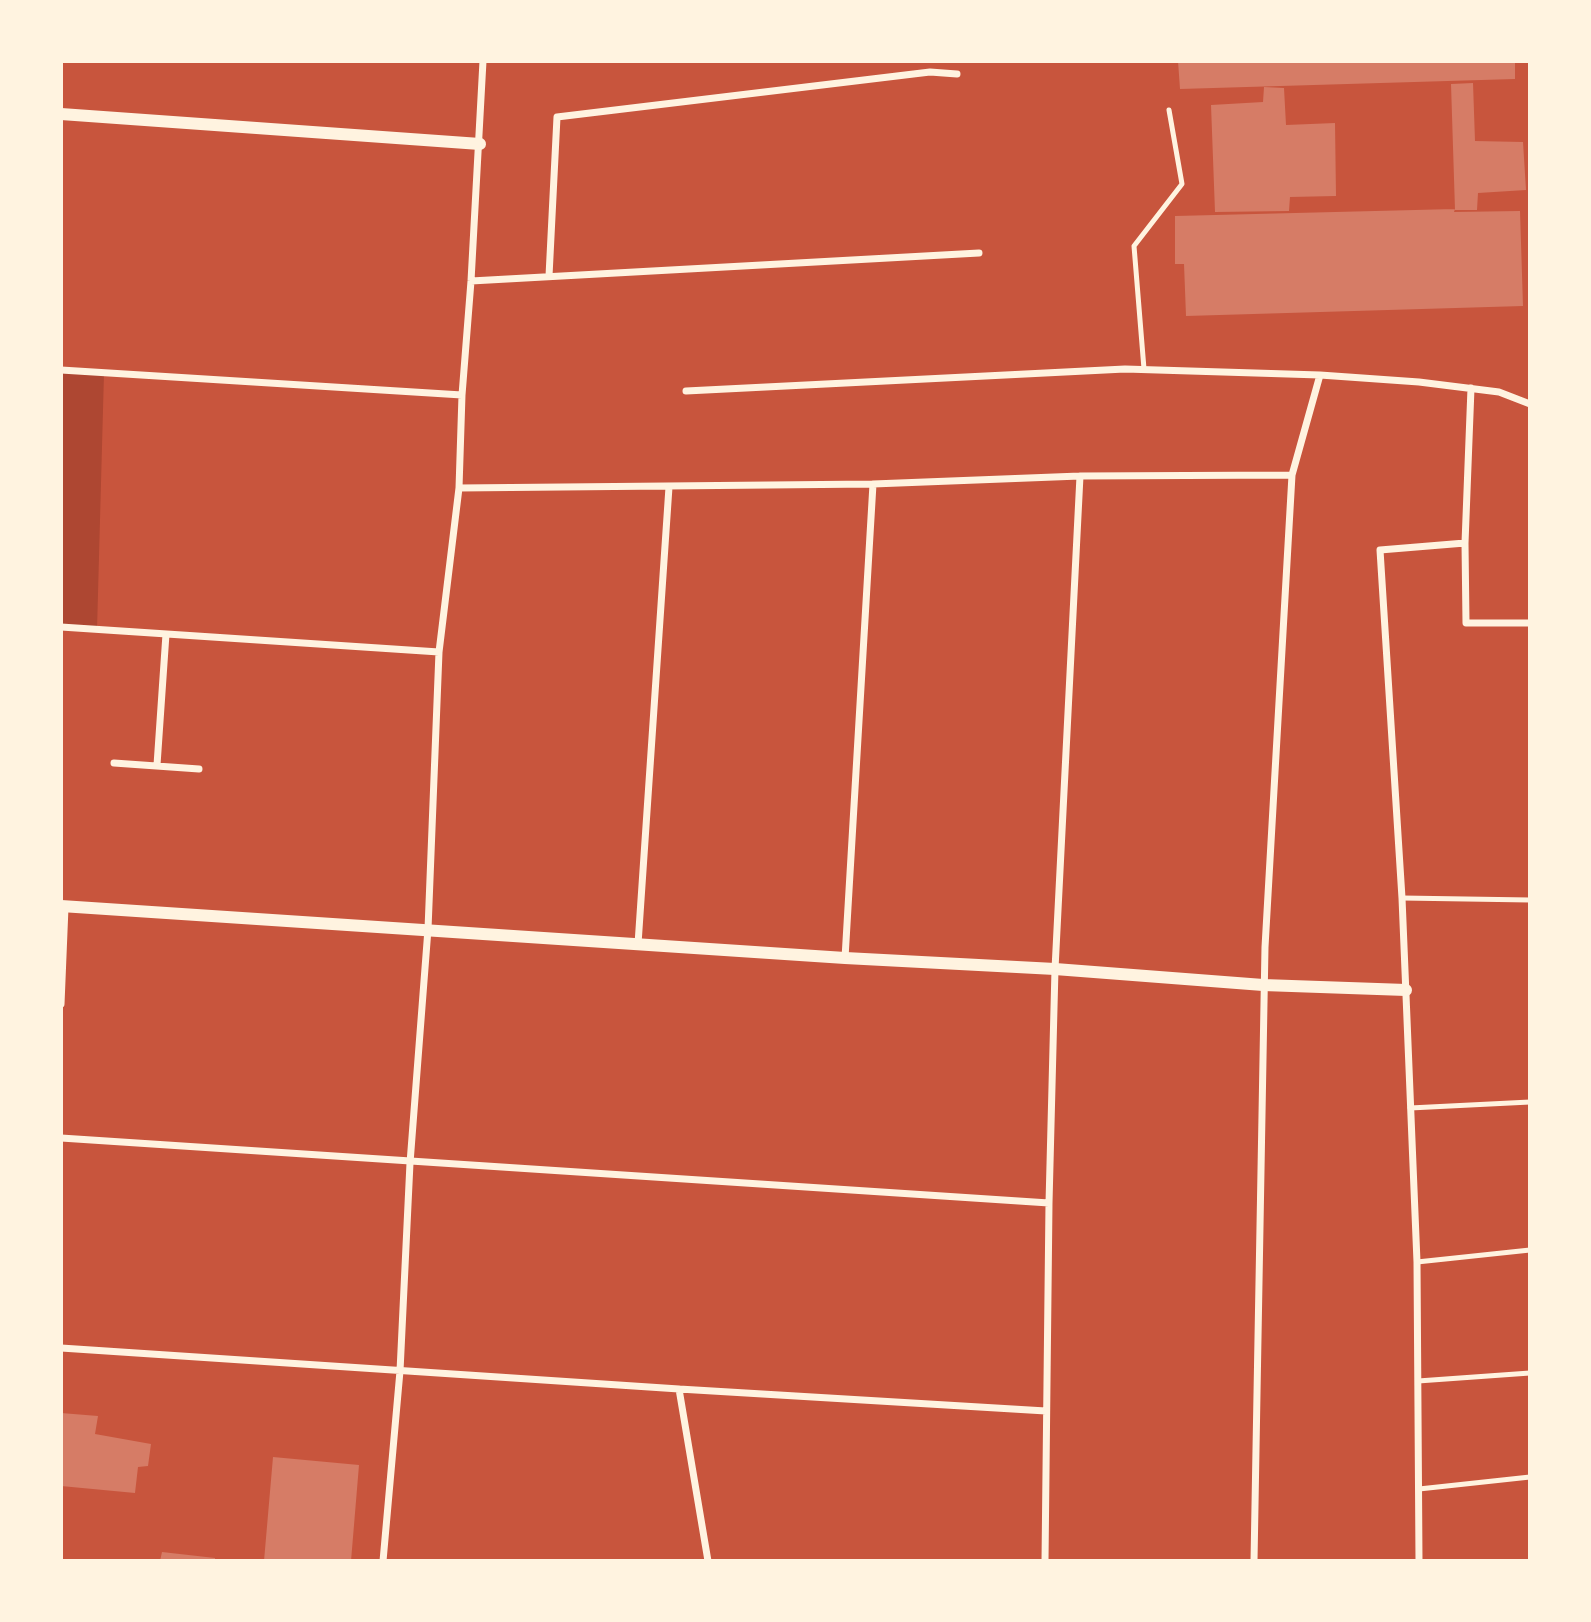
<!DOCTYPE html>
<html>
<head>
<meta charset="utf-8">
<style>
  body { margin:0 }
  #map { position:relative; width:1591px; height:1622px; overflow:hidden; background:#c8553d; font-family:"PT Sans Narrow",sans-serif }
  canvas { display:block }
  .frame { position:absolute; inset:0; border:63px solid #fff3e0; pointer-events:none }
</style>
</head>
<body>
<div id="map">
<canvas width="1591" height="1622"></canvas>
<div class="frame"></div>
</div>
<script>
const c = document.querySelector('canvas').getContext('2d');
c.lineJoin = 'round';
function fill(path, color) {
  c.fillStyle = color;
  c.fill(path, 'evenodd');
}
function poly(rows) {
  const path = new Path2D();
  for (const r of rows) {
    path.moveTo(r[0], r[1]);
    for (let i = 2; i < r.length; i += 2) path.lineTo(r[i], r[i + 1]);
  }
  return path;
}
function strokePath(path, color, width, dash) {
  c.strokeStyle = color;
  c.lineWidth = width;
  c.lineCap = dash ? 'butt' : 'round';
  c.setLineDash(dash || []);
  c.stroke(path);
}
const green = poly([
  [61,370,104,373,97,630,61,627]
]);
const building = poly([
  [1178,61,1515,61,1515,79,1180,89],
  [1473,83,1475,141,1523,142,1526,190,1478,193,1477,210,1455,210,1451,84],
  [1264,87,1284,88,1286,125,1335,123,1336,196,1290,197,1289,211,1215,212,1211,105,1263,102],
  [1455,209,1454,212,1520,211,1523,306,1186,316,1184,264,1175,264,1175,216],
  [61,1413,98,1416,95,1434,151,1444,148,1466,138,1467,135,1493,61,1486],
  [273,1457,359,1465,351,1561,264,1561],
  [162,1552,215,1558,215,1561,160,1561]
]);
const service = poly([
  [1144,369,1134,246,1182,184,1169,110],
  [1402,898,1530,900],
  [1410,1108,1530,1102],
  [1417,1262,1530,1250],
  [1418,1381,1530,1373],
  [1419,1489,1530,1477]
]);
const minor = poly([
  [549,276,557,117,930,72,957,74],
  [471,281,979,253],
  [61,370,462,395],
  [686,391,1125,369,1320,375,1419,382,1499,392,1530,404],
  [459,488,873,484,1080,476,1292,475],
  [1465,543,1466,623,1530,623],
  [61,627,439,652],
  [114,763,199,769],
  [157,765,166,634],
  [638,944,669,487],
  [845,958,873,484],
  [61,1004,65,907],
  [61,1138,1049,1203],
  [61,1348,679,1389],
  [383,1561,400,1371,410,1163,428,929,439,652,459,488,462,395,471,281,483,61],
  [708,1561,679,1389,1046,1411],
  [1045,1561,1049,1203,1055,969,1080,476],
  [1254,1561,1265,947,1292,475,1320,375],
  [1419,1561,1417,1262,1402,898,1380,550,1465,543,1471,388]
]);
const tertiary = poly([
  [61,114,480,144],
  [61,906,845,958,1055,969,1263,985,1406,990]
]);
fill(green, '#ae4732');
fill(building, '#d67c66');
strokePath(service, '#fff3e0', 5);
strokePath(minor, '#fff3e0', 7);
strokePath(tertiary, '#fff3e0', 12);
</script>
</body>
</html>
